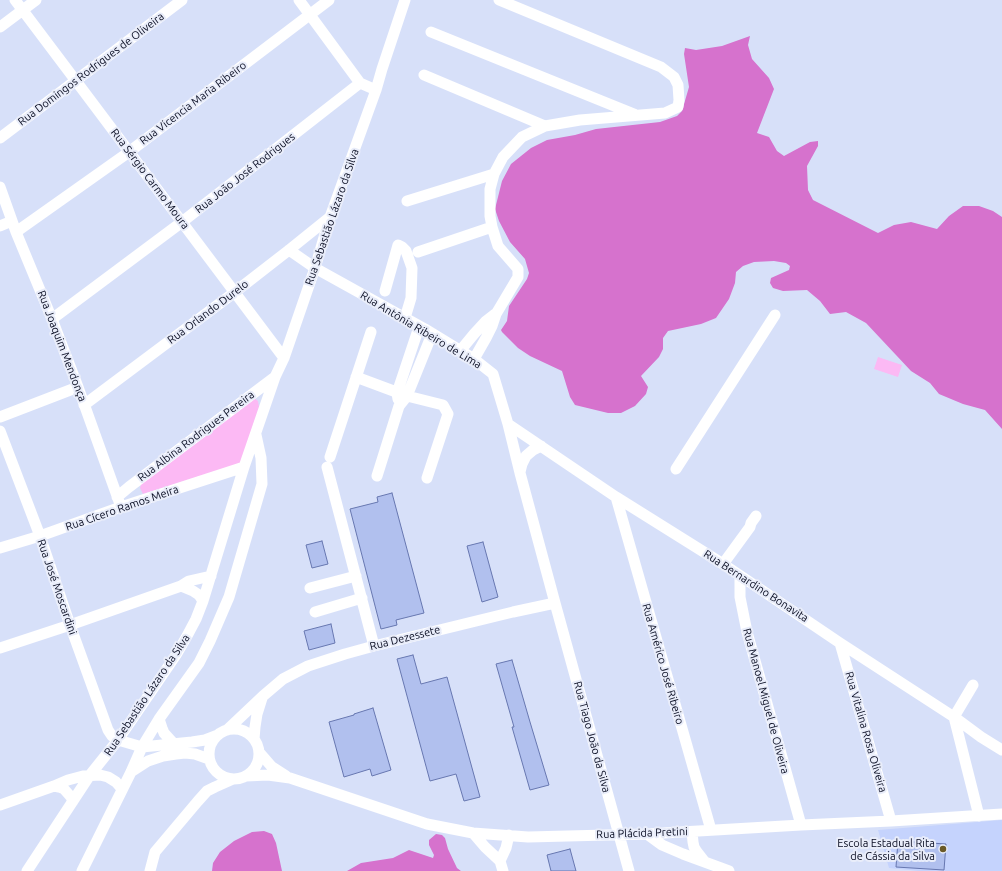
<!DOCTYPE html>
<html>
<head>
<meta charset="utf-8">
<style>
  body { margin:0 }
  canvas { display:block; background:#d7e0f9 }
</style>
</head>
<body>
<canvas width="1002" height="871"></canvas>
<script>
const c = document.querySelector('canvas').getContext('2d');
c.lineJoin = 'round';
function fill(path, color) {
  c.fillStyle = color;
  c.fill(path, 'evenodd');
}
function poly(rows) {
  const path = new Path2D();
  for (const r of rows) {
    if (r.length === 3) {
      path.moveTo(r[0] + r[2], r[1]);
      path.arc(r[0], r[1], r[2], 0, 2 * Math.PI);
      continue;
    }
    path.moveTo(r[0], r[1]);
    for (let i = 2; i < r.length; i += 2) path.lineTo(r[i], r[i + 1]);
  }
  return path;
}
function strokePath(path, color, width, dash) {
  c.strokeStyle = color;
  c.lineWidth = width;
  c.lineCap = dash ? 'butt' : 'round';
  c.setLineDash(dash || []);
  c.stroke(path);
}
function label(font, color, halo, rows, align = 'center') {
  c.font = font + ' Ubuntu,sans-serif';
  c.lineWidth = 4;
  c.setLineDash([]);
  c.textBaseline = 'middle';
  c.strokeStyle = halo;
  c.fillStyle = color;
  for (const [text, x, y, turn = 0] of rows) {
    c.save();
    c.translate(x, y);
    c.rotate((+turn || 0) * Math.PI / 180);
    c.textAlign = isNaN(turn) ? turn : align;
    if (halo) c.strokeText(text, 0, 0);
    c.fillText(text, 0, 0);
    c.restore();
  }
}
const built = poly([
  [1002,820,1002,871,919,871,889,868,878,830]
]);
const green = poly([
  [878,357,902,365,898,377,874,369],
  [254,398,258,401,259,407,241,463,143,494,140,488,141,484]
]);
const forest = poly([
  [750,36,748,45,752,59,769,78,774,89,757,133,769,137,777,151,784,156,810,142,818,141,818,146,807,166,808,190,813,200,878,233,894,225,911,222,937,229,949,216,963,206,979,206,993,211,1002,217,1002,429,985,410,963,404,939,394,930,383,911,371,866,323,846,312,830,314,820,301,807,290,783,291,773,288,770,283,771,278,789,270,790,266,786,263,774,261,754,262,743,266,736,272,735,283,729,299,716,318,701,324,668,331,663,338,663,349,659,357,641,376,648,387,646,394,635,406,621,413,608,413,575,405,570,397,562,371,530,356,518,348,502,332,501,330,507,321,509,306,527,279,529,273,525,259,510,242,499,221,495,209,502,181,511,164,531,148,547,140,575,135,596,129,660,122,677,116,682,111,689,87,684,54,685,48,696,50,722,46],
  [264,831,272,834,276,843,282,871,212,871,213,863,220,852,234,841,252,832],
  [436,834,442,835,445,838,448,849,457,868,461,871,347,871,361,863,393,858,409,850,433,858,434,855,429,845,429,840]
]);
const building = poly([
  [392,493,424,613,396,620,397,625,381,629,350,509,378,502,377,497,392,493],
  [322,541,328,564,312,568,306,545,322,541],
  [483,542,498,597,482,602,467,546,483,542],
  [331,624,335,643,309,650,304,631,331,624],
  [413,655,421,684,447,677,480,797,464,801,456,774,430,781,397,659,413,655],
  [512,660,530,722,549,785,530,790,512,727,514,727,496,664,512,660],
  [373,708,391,770,372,776,370,769,344,777,329,722,354,715,354,714,373,708],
  [898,841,946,844,944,870,896,867,898,841],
  [570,849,576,871,551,871,547,855,570,849]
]);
const minor = poly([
  [15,0,76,81,284,358],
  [299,0,360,83,376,90],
  [0,27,36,0],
  [431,32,634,114],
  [424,75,545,126],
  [0,138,182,0],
  [0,187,16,232,52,319,78,387,121,507],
  [407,201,494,174],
  [0,226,12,221],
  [16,232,129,152,329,0],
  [289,250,315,268,425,329,474,359,493,374,508,424,520,473,555,603,629,871],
  [418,252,492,227],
  [385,291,398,245,402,247,406,251,412,268,411,298,405,318],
  [52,319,182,222,360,83],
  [460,351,474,334,486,321,495,314],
  [474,359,486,338,492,326,496,314,518,277,518,269,498,246,492,227,490,216,490,189,494,174,503,157,522,137,545,126,580,120,665,113,678,107,679,100,678,85,674,77,661,67,499,0],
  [356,377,407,396,443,405,448,414,427,478],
  [398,399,397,393,419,327],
  [84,405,235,292,289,250,330,217],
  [0,417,78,387],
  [508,424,616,497,723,564,840,643,954,717,981,737,1002,750],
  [0,431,40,536,70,625,108,730,112,736,118,740,142,747,192,742,205,740,218,735],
  [330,457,371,332],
  [327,467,374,646],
  [676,469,775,315],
  [520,472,522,464,526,456,533,450,541,446],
  [377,476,399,406,407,396,432,334],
  [117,497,129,487,275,377],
  [616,497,711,830],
  [0,548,40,536,121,507,244,467],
  [723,564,750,527,751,523,756,516],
  [740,576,740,597,747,632,801,825],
  [181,586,193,591,199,595,203,601],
  [310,588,356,576],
  [315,612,362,598],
  [840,643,891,821],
  [0,648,70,625,181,586,189,581,211,576],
  [973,685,954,717,979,816],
  [159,719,162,728,164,733,174,744],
  [234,754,25],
  [227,730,263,696,283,679,308,666,345,654,374,646,513,612,555,603],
  [254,739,255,727,257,714,262,698],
  [259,752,272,767,286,776],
  [131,772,148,761,163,756,176,754,185,753,195,754,209,759],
  [246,776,268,775,290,778,427,824,473,833,528,837,647,834,801,825,891,821,1002,814],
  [54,786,59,787,64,789,71,797,73,801],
  [0,805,54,786,68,780,83,776,100,775,108,777,116,782,122,789],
  [692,832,693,842,694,847,697,852,704,861],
  [473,833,485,847,500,861,503,871],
  [647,834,662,845,683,854,729,871],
  [500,861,506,848,509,835],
  [27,871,90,775,118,740,161,677,176,655,187,636,196,619,203,601,244,467,275,377,284,358,315,268,330,217,376,90,382,69,405,0],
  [82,871,131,772,142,747,159,719,199,663,210,641,229,597,262,484,261,458,256,435],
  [150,871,155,852,198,801,207,791,215,787,233,779]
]);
const markers = [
  [943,849,4,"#6a5927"]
];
const streetNames = [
  ["Rua Domingos Rodrigues de Oliveira",91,69,-37],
  ["Rua Vicencia Maria Ribeiro",193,103,-37],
  ["Rua João José Rodrigues",245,173,-38],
  ["Rua Sérgio Carmo Moura",150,179,53],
  ["Rua Sebastião Lázaro da Silva",332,217,-71],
  ["Rua Orlando Durelo",208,312,-37],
  ["Rua Antônia Ribeiro de Lima",421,330,31],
  ["Rua Joaquim Mendonça",62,346,69],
  ["Rua Albina Rodrigues Pereira",196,436,-37],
  ["Rua Cícero Ramos Meira",122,508,-19],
  ["Rua Bernardino Bonavita",756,586,33],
  ["Rua José Moscardini",57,587,71],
  ["Rua Dezessete",405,638,-14],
  ["Rua Américo José Ribeiro",663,664,74],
  ["Rua Sebastião Lázaro da Silva",147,695,-56],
  ["Rua Manoel Miguel de Oliveira",766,701,75],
  ["Rua Vitalina Rosa Oliveira",866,732,74],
  ["Rua Tiago João da Silva",592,737,75],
  ["Rua Plácida Pretini",642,833,-2]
];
const poiNames = [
  ["Escola Estadual Rita",935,843],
  ["de Cássia da Silva",935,856]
];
fill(built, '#c5d3fd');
fill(green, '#fcb9f4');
fill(forest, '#d672cd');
fill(building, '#b1c0ee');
strokePath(building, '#6777b0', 1);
strokePath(minor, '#fff', 11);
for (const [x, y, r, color] of markers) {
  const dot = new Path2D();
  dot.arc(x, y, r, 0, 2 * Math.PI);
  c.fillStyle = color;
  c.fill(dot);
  strokePath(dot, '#e9edfa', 1.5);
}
label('11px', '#070b20', '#e9edfa', streetNames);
label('11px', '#070b20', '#e9edfa', poiNames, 'right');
</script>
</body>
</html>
